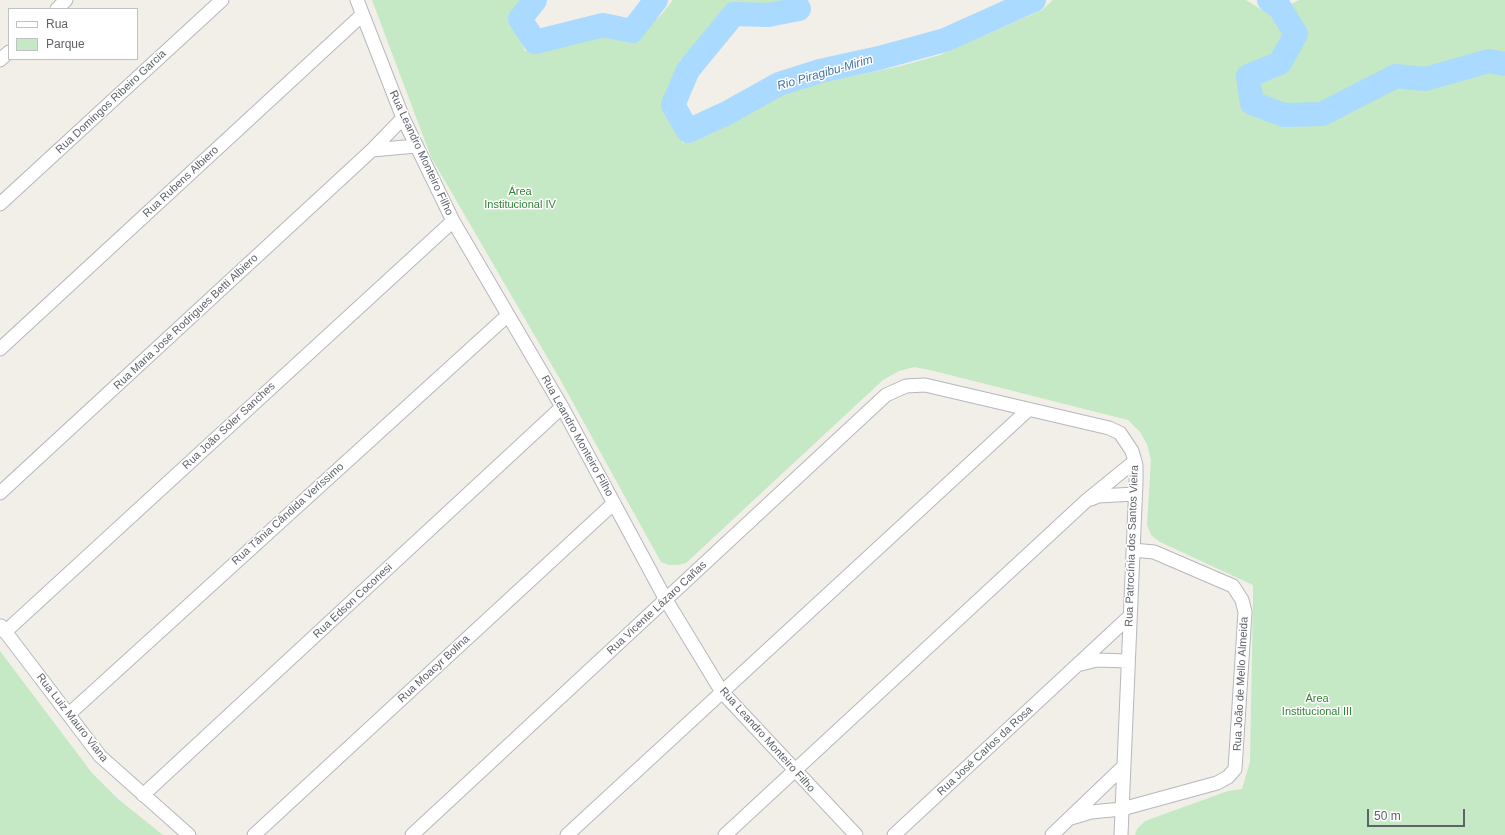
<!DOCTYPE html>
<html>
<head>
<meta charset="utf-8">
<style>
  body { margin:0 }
  #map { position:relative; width:1505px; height:835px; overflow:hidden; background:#f1efe8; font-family:Helvetica,sans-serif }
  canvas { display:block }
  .legend { position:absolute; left:8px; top:8px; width:130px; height:52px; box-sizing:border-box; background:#fff; border:1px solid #bfc1c3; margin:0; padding:5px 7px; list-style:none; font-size:12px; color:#5f6368 }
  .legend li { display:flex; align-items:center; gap:8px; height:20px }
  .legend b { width:20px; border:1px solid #bfc1c3 }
  .scale { position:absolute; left:1367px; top:809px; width:98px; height:18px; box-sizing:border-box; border:2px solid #5f6368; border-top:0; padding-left:5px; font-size:12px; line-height:14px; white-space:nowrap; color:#5f6368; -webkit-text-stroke:3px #fff; paint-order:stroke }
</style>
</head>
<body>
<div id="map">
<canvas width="1505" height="835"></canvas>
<ul class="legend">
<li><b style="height:5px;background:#fff"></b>Rua</li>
<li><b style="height:11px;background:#c5e8c5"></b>Parque</li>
</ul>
<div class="scale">50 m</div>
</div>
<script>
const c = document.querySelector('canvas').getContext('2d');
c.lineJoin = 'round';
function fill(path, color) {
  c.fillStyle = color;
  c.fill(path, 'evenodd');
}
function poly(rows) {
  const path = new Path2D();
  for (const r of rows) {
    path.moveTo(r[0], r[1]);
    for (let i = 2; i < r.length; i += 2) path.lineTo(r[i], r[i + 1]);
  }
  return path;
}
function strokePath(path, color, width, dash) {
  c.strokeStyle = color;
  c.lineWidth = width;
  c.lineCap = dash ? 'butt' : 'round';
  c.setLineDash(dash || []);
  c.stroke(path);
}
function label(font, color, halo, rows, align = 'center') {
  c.font = font + ' Helvetica,sans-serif';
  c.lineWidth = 3;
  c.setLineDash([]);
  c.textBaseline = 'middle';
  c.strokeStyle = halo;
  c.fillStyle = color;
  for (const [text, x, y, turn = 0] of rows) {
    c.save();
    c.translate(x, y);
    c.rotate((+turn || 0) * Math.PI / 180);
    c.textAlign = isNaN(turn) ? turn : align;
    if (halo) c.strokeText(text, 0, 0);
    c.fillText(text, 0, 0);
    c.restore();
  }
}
const green = poly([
  [372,0,523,0,510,15,525,51,603,34,629,43,662,14,673,0,780,0,783,4,734,3,679,62,663,111,683,143,749,114,781,94,823,82,901,66,940,55,1042,10,1053,0,1246,0,1270,15,1299,0,1505,0,1505,835,1135,835,1137,829,1145,821,1228,791,1242,789,1250,762,1253,599,1253,585,1160,542,1151,535,1147,525,1151,460,1147,444,1140,432,1128,420,930,370,914,367,899,371,883,380,686,563,678,565,669,565,661,562,561,381,431,157],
  [0,651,92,773,118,799,163,835,0,835]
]);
const river = poly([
  [535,0,520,19,535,42,603,25,632,31,656,0],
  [794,0,799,9,768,15,734,14,688,70,673,105,688,131,727,113,779,84,820,71,879,58,945,40,1034,0],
  [1269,0,1280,8,1296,34,1280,63,1248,76,1252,103,1284,115,1322,114,1396,76,1425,79,1489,61,1505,64]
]);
const minor = poly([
  [357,0,403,118,453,221,562,407,666,600,722,692,856,835],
  [57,9,66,0],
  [0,60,9,52],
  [372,150,416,146],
  [0,204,222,0],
  [0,349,362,15],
  [0,493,372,150,403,118],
  [1091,499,1098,496,1135,494],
  [1,626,100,756,189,835],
  [5,632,453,221],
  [1081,664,1097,660,1128,661],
  [69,714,508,315],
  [143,795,562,407],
  [1071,818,1091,812,1122,809,1217,783,1228,777,1235,769,1245,612,1242,600,1233,586,1154,552,1133,550],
  [254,835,614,503],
  [412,835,886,395,906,386,925,385,1109,428,1120,433,1132,451,1136,465,1136,482,1121,835],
  [567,835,1028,410],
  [725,835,1087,500,1135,461],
  [894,835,1130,616],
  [1052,835,1123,767]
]);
const streetNames = [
  ["Rua Domingos Ribeiro Garcia",111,102,-43],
  ["Rua Leandro Monteiro Filho",421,153,65],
  ["Rua Rubens Albiero",181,182,-43],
  ["Rua Maria José Rodrigues Betti Albiero",186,322,-43],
  ["Rua João Soler Sanches",229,426,-43],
  ["Rua Leandro Monteiro Filho",577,436,61],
  ["Rua Tânia Cândida Veríssimo",288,514,-42],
  ["Rua Patrocínia dos Santos Vieira",1132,546,-88],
  ["Rua Edson Coconesi",353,601,-43],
  ["Rua Vicente Lázaro Cañas",657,608,-43],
  ["Rua Moacyr Bolina",434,669,-43],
  ["Rua João de Mello Almeida",1241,684,-87],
  ["Rua Luiz Mauro Viana",72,718,52],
  ["Rua Leandro Monteiro Filho",767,740,48],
  ["Rua José Carlos da Rosa",985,751,-43]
];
const parkNames = [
  ["Área",520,192],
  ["Institucional IV",520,205],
  ["Área",1317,699],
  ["Institucional III",1317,712]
];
const waterNames = [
  ["Rio Piragibu-Mirim",825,73,-16]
];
fill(green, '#c5e8c5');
strokePath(river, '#aadaff', 24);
strokePath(minor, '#b5b8bc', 15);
strokePath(minor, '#fff', 13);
label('11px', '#5f6368', '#fff', streetNames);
label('11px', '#348238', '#fff', parkNames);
label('italic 12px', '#4174aa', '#fff', waterNames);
</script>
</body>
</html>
